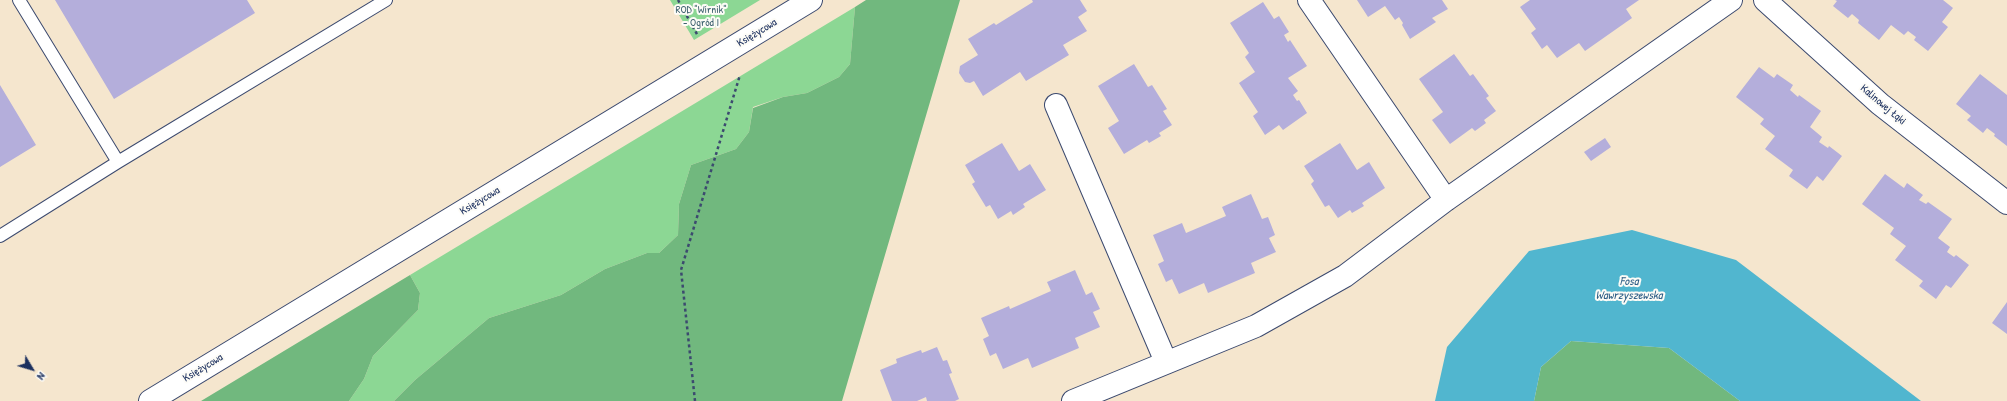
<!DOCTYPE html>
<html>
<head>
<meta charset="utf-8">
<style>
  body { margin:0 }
  #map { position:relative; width:2007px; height:401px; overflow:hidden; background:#f5e6ce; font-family:"Patrick Hand",sans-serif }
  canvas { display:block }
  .north { position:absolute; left:12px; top:349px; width:40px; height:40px; -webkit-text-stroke:3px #fdfcf7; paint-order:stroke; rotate:128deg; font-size:11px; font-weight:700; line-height:16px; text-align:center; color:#1b2f5e }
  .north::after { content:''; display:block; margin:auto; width:14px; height:18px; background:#1b2f5e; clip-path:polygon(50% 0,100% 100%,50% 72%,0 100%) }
</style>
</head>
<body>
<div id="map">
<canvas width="2007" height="401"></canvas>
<div class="north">N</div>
</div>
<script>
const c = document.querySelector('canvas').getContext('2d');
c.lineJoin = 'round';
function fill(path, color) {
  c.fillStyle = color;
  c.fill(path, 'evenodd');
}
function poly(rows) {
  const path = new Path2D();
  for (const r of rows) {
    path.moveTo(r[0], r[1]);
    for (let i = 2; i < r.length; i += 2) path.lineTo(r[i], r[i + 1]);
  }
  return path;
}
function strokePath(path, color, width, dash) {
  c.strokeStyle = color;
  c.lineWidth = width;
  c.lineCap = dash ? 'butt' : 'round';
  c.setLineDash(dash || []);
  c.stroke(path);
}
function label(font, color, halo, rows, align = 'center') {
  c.font = font + ' "Patrick Hand",sans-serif';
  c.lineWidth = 4;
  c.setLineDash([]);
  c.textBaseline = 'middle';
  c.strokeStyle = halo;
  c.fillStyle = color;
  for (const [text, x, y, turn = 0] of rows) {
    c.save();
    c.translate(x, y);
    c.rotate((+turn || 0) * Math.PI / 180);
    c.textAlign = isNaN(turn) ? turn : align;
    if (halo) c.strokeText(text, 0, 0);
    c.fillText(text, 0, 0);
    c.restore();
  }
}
const green = poly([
  [670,0,760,0,694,40],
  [855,7,850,64,839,77,807,93,783,97,753,107,749,132,736,149,691,165,679,204,678,235,659,253,647,253,605,269,561,295,489,318,415,380,394,401,349,401,364,379,373,356,418,310,420,293,410,275]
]);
const forest = poly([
  [866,0,960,0,842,401,394,401,415,380,489,318,561,295,605,269,647,253,659,253,678,235,679,204,691,165,736,149,749,132,753,108,783,97,807,93,839,77,850,64,855,7],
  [410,275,420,293,418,310,373,356,364,379,349,401,201,401],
  [1571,341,1669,348,1740,401,1534,401,1541,367]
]);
const water = poly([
  [1632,230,1736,260,1921,401,1740,401,1669,348,1571,341,1541,367,1534,401,1435,401,1447,347,1529,251]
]);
const building = poly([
  [55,0,247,0,255,13,114,99],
  [1032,0,1080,0,1087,11,1078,17,1087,31,1063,45,1069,55,1026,81,1020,72,983,96,974,81,970,83,965,82,959,73,960,66,978,55,968,39,994,23,996,25,1033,2],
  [1357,0,1442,0,1448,9,1432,18,1436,22,1410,39,1402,25,1403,23,1399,17,1395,20,1385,6,1368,17],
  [1530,0,1639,0,1626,9,1632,18,1585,51,1579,43,1557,58,1547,45,1542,49,1531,33,1536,29,1520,7],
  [1835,0,1943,0,1953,8,1942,22,1948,27,1928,51,1914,40,1916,37,1908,31,1904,35,1891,25,1879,40,1858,23,1859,20,1852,14,1848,18,1833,6,1837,1],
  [1263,2,1274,19,1279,16,1289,32,1284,35,1288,42,1290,40,1307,66,1288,78,1298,91,1293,95,1297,101,1299,100,1307,113,1283,130,1279,125,1265,135,1253,116,1258,112,1239,83,1255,72,1245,57,1249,53,1230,23],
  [1454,54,1470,76,1473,74,1489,96,1486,98,1496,111,1484,120,1486,123,1475,131,1472,128,1450,144,1432,120,1443,112,1419,79],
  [1134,64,1148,87,1152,85,1167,109,1163,111,1172,125,1159,133,1161,136,1149,143,1147,140,1124,154,1108,128,1119,121,1098,86],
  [1759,67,1774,78,1777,74,1793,85,1790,90,1798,97,1799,95,1821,111,1810,127,1822,137,1819,142,1828,148,1829,146,1842,156,1823,181,1817,176,1807,189,1789,176,1793,170,1765,149,1775,136,1760,124,1764,119,1736,97],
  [1980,74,2007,95,2007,146,1994,136,1995,134,1987,128,1983,133,1967,120,1971,116,1956,104],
  [0,85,36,145,0,167],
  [1605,138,1611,147,1591,161,1584,152],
  [1002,143,1019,171,1030,164,1046,190,1023,204,1025,207,1013,215,1011,211,998,219,990,205,986,207,972,184,975,182,965,165],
  [1340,143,1357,170,1369,162,1385,188,1362,203,1364,206,1352,213,1350,210,1338,218,1329,205,1325,207,1311,184,1314,181,1304,166],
  [1885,174,1904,188,1907,183,1923,195,1919,200,1926,204,1928,202,1952,219,1938,238,1950,247,1947,252,1954,257,1956,255,1969,265,1951,288,1946,285,1936,299,1919,286,1923,281,1895,260,1906,246,1890,234,1894,228,1862,204],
  [1251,194,1262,219,1268,217,1275,235,1269,238,1276,252,1251,263,1255,273,1208,293,1204,283,1179,294,1172,279,1166,282,1158,264,1164,261,1153,235,1182,223,1186,233,1226,216,1222,207],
  [1075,270,1086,295,1092,292,1100,309,1093,312,1100,327,1075,338,1079,348,1053,359,1032,368,1028,358,1003,369,996,353,990,356,983,339,989,336,981,318,1009,306,1010,309,1051,291,1047,282],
  [2007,302,2007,334,1992,323],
  [937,347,943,361,947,360,952,373,949,374,959,399,955,401,927,401,926,397,917,401,892,401,880,370,897,363,896,359,921,350,922,353]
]);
const path = poly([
  [678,0,698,36],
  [695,401,681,270,740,75]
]);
const lane = poly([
  [19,0,118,162],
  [0,236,118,162,386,0]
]);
const street = poly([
  [1309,0,1446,200],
  [1765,0,1880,104,2007,203],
  [1056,105,1166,362],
  [150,401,811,0],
  [1073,401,1256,326,1345,276,1446,200,1731,0]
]);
const parkNames = [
  ["ROD \"Wirnik\"",701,10],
  ["- Ogród I",701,23]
];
const streetNames = [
  ["Księżycowa",757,33,-31],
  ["Kalinowej Łąki",1883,105,40],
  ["Księżycowa",480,201,-31],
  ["Księżycowa",203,368,-31]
];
const waterNames = [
  ["Fosa",1629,282],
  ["Wawrzyszewska",1629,296]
];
fill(green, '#8cd794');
fill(forest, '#71b87e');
fill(water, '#51b6cf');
fill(building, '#b4aedb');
strokePath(lane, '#3c4a6f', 14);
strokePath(street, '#3c4a6f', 24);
strokePath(path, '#3c4a6f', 2.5, [3, 3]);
strokePath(lane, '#fff', 12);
strokePath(street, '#fff', 22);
label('11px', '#3d616e', '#fdfcf7', parkNames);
label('11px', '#1b2f5e', '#fdfcf7', streetNames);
label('italic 12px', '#2e5e86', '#fdfcf7', waterNames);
</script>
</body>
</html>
